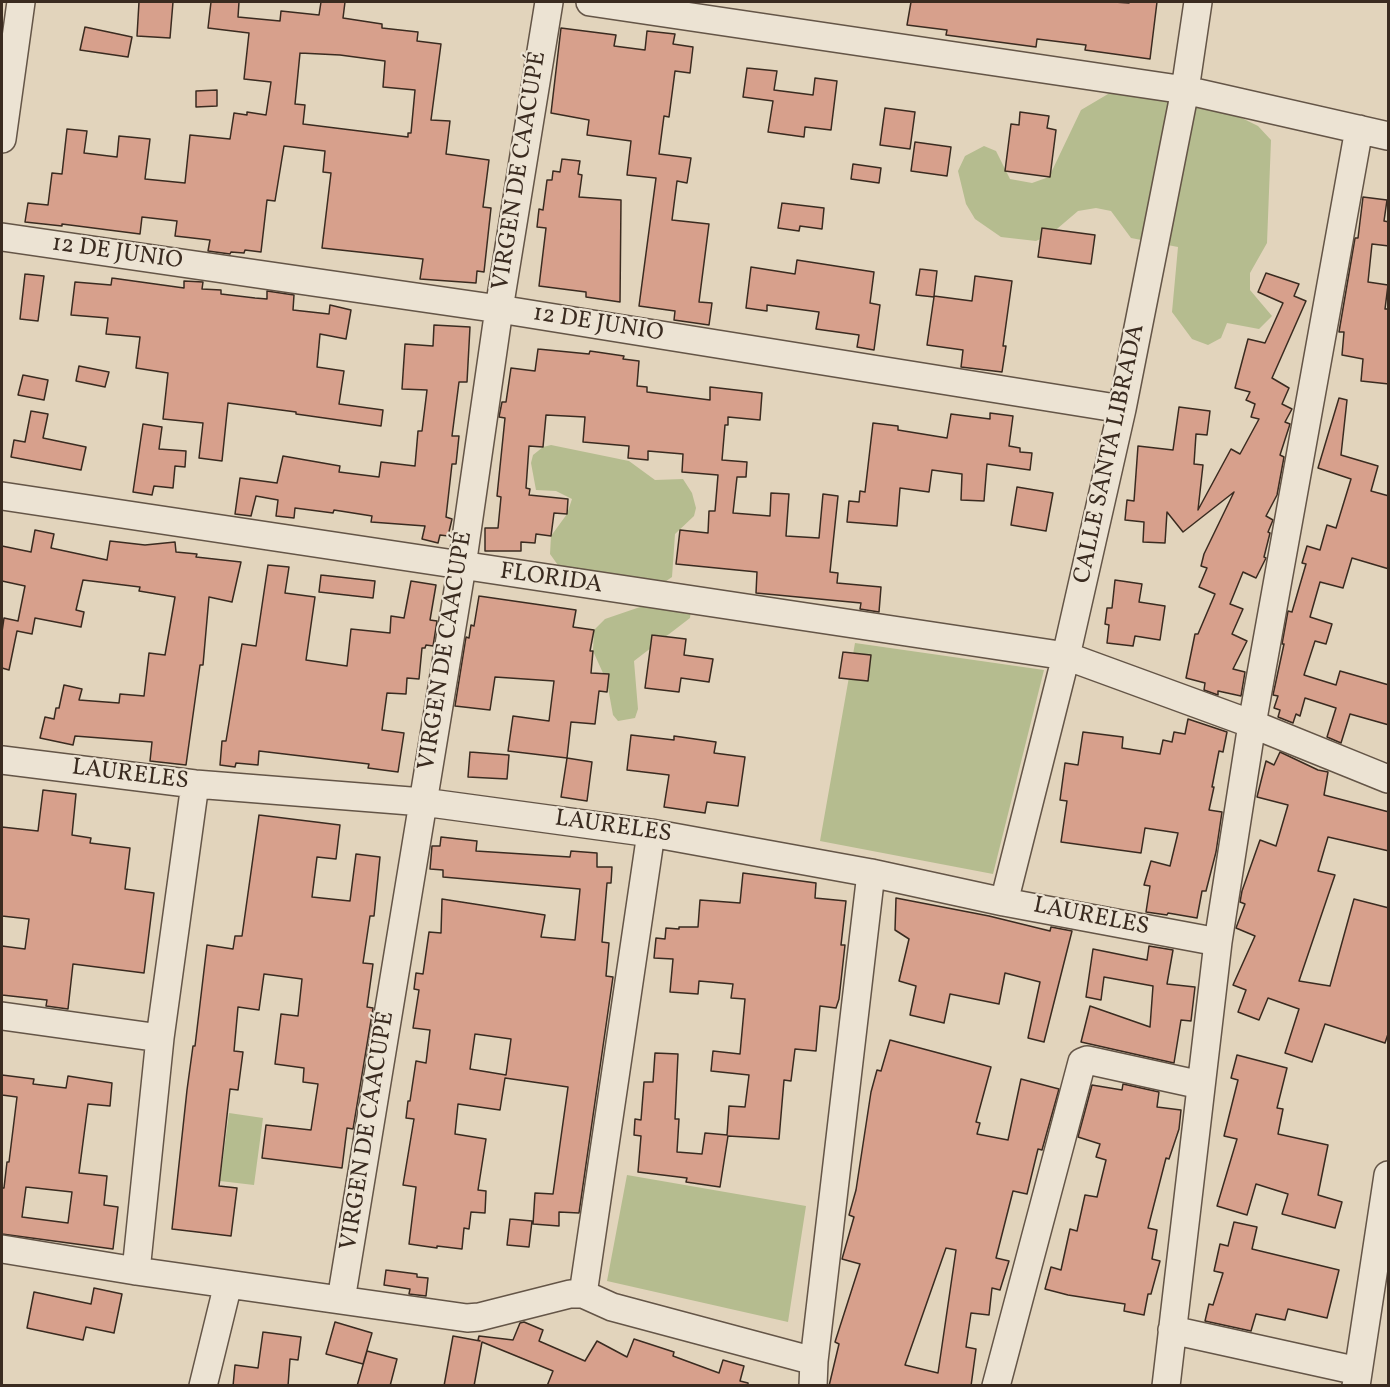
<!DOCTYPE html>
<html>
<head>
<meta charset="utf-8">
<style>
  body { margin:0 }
  #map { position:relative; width:1390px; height:1387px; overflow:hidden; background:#e2d4bc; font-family:Vollkorn,serif }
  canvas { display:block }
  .frame { position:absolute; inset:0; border:3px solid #3a2b20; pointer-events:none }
</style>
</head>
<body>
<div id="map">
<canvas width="1390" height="1387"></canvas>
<div class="frame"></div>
</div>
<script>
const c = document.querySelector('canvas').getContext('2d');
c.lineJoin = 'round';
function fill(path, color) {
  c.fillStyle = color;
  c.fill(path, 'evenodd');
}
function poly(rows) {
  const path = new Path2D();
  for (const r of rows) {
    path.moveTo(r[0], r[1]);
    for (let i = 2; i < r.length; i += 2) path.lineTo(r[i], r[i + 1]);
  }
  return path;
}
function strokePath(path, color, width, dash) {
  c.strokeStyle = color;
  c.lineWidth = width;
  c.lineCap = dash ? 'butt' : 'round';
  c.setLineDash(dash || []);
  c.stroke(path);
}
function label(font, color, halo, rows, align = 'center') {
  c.font = font + ' Vollkorn,serif';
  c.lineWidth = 4.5;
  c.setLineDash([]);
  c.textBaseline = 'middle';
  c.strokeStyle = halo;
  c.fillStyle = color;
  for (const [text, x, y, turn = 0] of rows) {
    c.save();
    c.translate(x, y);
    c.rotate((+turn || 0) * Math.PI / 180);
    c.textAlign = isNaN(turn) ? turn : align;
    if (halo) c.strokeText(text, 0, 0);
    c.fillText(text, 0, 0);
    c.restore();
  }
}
const green = poly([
  [1130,81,1185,90,1258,126,1271,140,1267,243,1250,273,1250,290,1272,316,1259,329,1227,323,1221,338,1208,345,1192,339,1172,312,1178,247,1131,238,1111,211,1096,208,1078,211,1051,234,1036,241,1001,237,975,219,966,204,958,171,965,156,984,146,996,151,1010,179,1032,183,1049,177,1081,110],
  [551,445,629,461,655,480,683,479,692,493,696,508,694,516,675,534,672,577,659,586,560,568,550,554,551,536,567,514,572,499,556,491,536,490,531,463,533,455,543,447],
  [663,590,692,602,690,618,634,661,638,709,635,718,618,721,613,715,607,682,593,651,594,630,605,619,640,607],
  [855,643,1044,670,993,874,820,841],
  [229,1113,263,1118,254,1185,220,1181],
  [627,1175,806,1206,788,1322,607,1281]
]);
const building = poly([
  [139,2,173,2,170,38,137,36,139,2],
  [211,2,239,2,238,17,280,21,281,11,319,15,321,2,345,2,343,18,382,24,382,28,418,32,417,41,441,44,431,120,450,121,446,154,489,160,483,207,491,208,484,272,477,271,476,283,420,279,423,259,322,248,331,173,323,172,325,151,284,146,275,201,267,200,261,252,245,250,244,253,231,252,230,254,208,251,210,240,175,236,177,221,142,217,140,234,62,224,62,226,25,222,28,203,48,205,52,173,62,174,67,129,87,131,84,153,117,157,119,136,150,139,145,179,185,183,190,135,230,139,234,113,247,115,247,112,266,115,271,82,244,79,249,33,208,28,211,2],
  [300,53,340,55,385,61,383,87,415,90,411,133,408,133,408,137,303,124,305,105,295,104,300,53],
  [911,2,1114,2,1129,3,1129,2,1157,2,1150,59,1085,50,1086,45,1037,39,1036,47,946,35,947,30,907,25,911,2],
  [85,27,132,37,128,57,80,50,85,27],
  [561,28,616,35,614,46,645,50,647,31,675,34,673,44,693,47,690,73,675,71,669,117,664,116,659,154,691,158,687,183,677,181,672,220,709,224,699,302,712,303,709,325,674,320,675,311,639,306,656,178,627,175,631,141,587,135,589,120,551,113,561,28],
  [747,68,777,71,774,90,813,95,815,78,837,81,831,130,805,127,804,137,768,132,773,101,743,97,747,68],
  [217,90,217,106,196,107,196,91,217,90],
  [885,108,915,112,910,149,880,145,885,108],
  [1020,112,1049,116,1047,128,1056,130,1050,177,1005,171,1011,124,1019,125,1020,112],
  [915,142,951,147,947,176,911,171,915,142],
  [562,159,580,161,578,174,582,175,579,197,621,200,620,302,586,297,586,292,539,286,546,228,537,227,539,209,543,210,547,180,552,180,553,171,560,172,562,159],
  [853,164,881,168,879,183,851,179,853,164],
  [1363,197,1387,200,1384,221,1389,222,1389,246,1372,244,1368,282,1388,285,1385,309,1389,309,1389,384,1361,381,1363,359,1342,355,1344,332,1339,332,1355,238,1358,238,1363,197],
  [782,203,824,208,822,229,800,226,799,231,778,228,782,203],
  [1042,228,1095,235,1091,264,1038,257,1042,228],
  [797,260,874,272,870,303,880,305,874,350,857,347,859,335,816,329,819,312,767,305,767,311,746,308,751,267,795,274,797,260],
  [920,269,937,271,934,296,972,301,975,276,1012,281,1003,346,1006,346,1002,372,961,367,963,350,927,345,934,297,916,295,920,269],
  [1266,273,1299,284,1294,296,1306,301,1272,378,1289,388,1282,404,1292,409,1285,422,1290,424,1280,455,1284,457,1277,495,1266,516,1273,520,1268,532,1270,533,1264,557,1266,558,1256,578,1243,572,1230,604,1243,609,1232,634,1247,641,1233,669,1245,672,1241,696,1218,691,1218,695,1204,690,1205,683,1186,678,1195,634,1198,634,1215,594,1199,587,1207,568,1201,566,1204,554,1234,492,1183,532,1167,512,1165,543,1143,542,1144,522,1125,520,1127,500,1134,501,1138,446,1173,450,1179,407,1210,411,1207,435,1196,434,1194,464,1203,465,1198,510,1231,449,1240,454,1259,419,1251,417,1255,404,1246,400,1250,392,1235,388,1248,339,1265,343,1283,303,1258,292,1266,273],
  [25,274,44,276,38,321,20,319,25,274],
  [112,278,184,288,184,281,203,282,202,289,221,290,221,294,255,298,267,299,267,291,294,295,293,310,329,314,330,305,351,310,346,339,320,334,317,367,344,371,339,404,383,410,381,426,296,414,296,412,228,403,222,461,199,458,203,423,163,419,168,373,136,368,140,337,106,334,108,318,71,315,75,282,111,285,112,278],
  [434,325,470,327,467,382,459,382,452,436,459,436,456,464,452,464,446,517,452,519,448,536,440,535,438,543,422,539,425,526,371,522,372,516,334,510,333,513,295,508,294,518,276,516,278,500,256,496,251,516,235,514,240,478,277,483,283,456,340,466,339,472,379,477,381,462,415,466,418,431,422,431,427,390,402,389,405,344,433,346,434,325],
  [538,349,589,354,590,351,624,356,623,359,639,361,637,386,647,387,647,392,710,400,710,387,762,393,760,420,728,417,728,425,725,425,722,460,747,462,746,477,737,477,733,513,770,516,771,493,789,494,786,536,819,538,823,494,838,496,830,572,838,573,837,583,881,587,879,612,860,609,861,603,756,593,757,572,676,564,680,530,708,533,709,511,715,511,718,475,682,472,683,454,648,451,648,460,628,458,629,446,583,442,585,417,546,415,543,447,529,446,526,488,530,489,529,495,568,499,567,514,554,513,551,536,536,534,535,543,521,542,521,551,485,551,485,528,498,528,501,497,497,496,505,418,499,417,502,402,506,402,511,368,535,371,538,349],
  [79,366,109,372,105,387,76,381,79,366],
  [23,375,48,380,44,400,18,395,23,375],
  [1339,398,1347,400,1341,455,1378,466,1371,491,1389,496,1389,569,1352,558,1343,588,1320,582,1310,617,1332,624,1326,644,1315,641,1304,675,1336,685,1340,671,1389,685,1389,725,1350,714,1341,743,1327,737,1336,708,1305,698,1300,716,1296,714,1293,723,1278,717,1280,710,1274,708,1278,696,1273,695,1284,644,1282,644,1288,611,1292,612,1306,564,1302,563,1307,546,1320,550,1327,525,1336,528,1351,479,1318,468,1339,398],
  [31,411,48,414,43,438,86,447,81,470,11,457,14,440,25,442,31,411],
  [990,413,1013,416,1009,446,1020,448,1020,452,1032,453,1030,470,987,464,984,501,961,500,962,474,932,470,929,492,900,488,897,526,847,522,849,501,859,502,860,491,865,492,873,423,898,426,898,430,947,438,951,414,990,419,990,413],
  [143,424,162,427,159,449,186,451,185,467,175,466,173,488,154,486,152,495,133,492,143,424],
  [1017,487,1053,493,1046,531,1011,525,1017,487],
  [35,530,54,534,51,548,107,560,110,541,145,545,175,542,176,552,197,554,196,557,241,562,232,602,209,597,203,665,200,665,186,765,150,761,152,742,75,736,73,745,40,738,45,717,54,719,56,708,59,708,64,685,82,689,79,700,119,703,120,694,144,696,149,653,165,655,175,597,139,591,140,587,83,580,76,610,84,612,81,627,35,618,32,634,17,631,9,670,2,668,2,632,4,618,18,621,25,586,2,581,2,546,31,552,35,530],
  [268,565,289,567,285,593,315,597,306,660,347,666,351,629,390,633,391,616,404,618,411,581,436,585,430,620,437,621,433,646,426,645,425,648,422,648,419,679,407,678,406,694,387,693,382,730,404,733,398,772,368,768,369,764,259,751,258,765,236,763,235,767,220,765,222,741,226,741,242,644,256,646,268,565],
  [321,575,375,581,373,598,319,592,321,575],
  [1115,580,1142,584,1139,602,1165,606,1160,640,1135,636,1133,646,1107,643,1109,625,1105,624,1107,608,1112,608,1115,580],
  [479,596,576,610,573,627,594,630,590,651,593,651,591,673,609,674,607,692,599,691,595,724,571,722,567,758,508,751,513,716,549,721,554,681,495,677,490,710,455,706,466,637,469,638,471,625,474,626,479,596],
  [652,635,686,639,684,655,713,659,709,682,681,678,679,692,645,688,652,635],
  [843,652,871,655,868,681,839,678,843,652],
  [1188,719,1227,732,1223,752,1219,751,1212,787,1214,787,1209,810,1222,812,1216,852,1206,891,1202,891,1197,918,1168,913,1167,915,1146,912,1150,886,1144,885,1151,861,1170,866,1178,833,1145,828,1141,853,1061,842,1067,801,1060,800,1065,763,1078,765,1083,732,1123,737,1122,748,1160,754,1163,740,1172,742,1174,732,1185,734,1188,719],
  [631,735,674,740,674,736,716,742,714,753,745,757,738,806,707,802,705,813,664,807,669,775,627,770,631,735],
  [470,752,509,755,507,779,468,777,470,752],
  [1280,752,1318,770,1328,772,1324,795,1389,812,1389,851,1328,837,1318,871,1335,875,1299,981,1330,986,1354,899,1389,908,1389,1031,1385,1043,1325,1024,1312,1062,1285,1053,1299,1009,1268,998,1259,1020,1238,1012,1246,990,1233,985,1255,936,1236,928,1245,904,1240,902,1242,891,1260,840,1276,846,1288,805,1257,797,1266,761,1274,765,1280,752],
  [567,758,592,762,587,801,561,797,567,758],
  [43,790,76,794,72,835,91,838,90,843,130,848,125,889,154,893,144,973,73,964,68,1009,46,1006,47,1000,2,995,2,946,25,949,29,919,2,916,2,827,38,831,43,790],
  [259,815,340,825,336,859,317,857,312,897,350,901,356,854,380,857,374,916,370,916,363,963,373,964,367,1007,373,1008,353,1129,347,1128,342,1168,262,1158,266,1125,311,1130,318,1084,303,1082,304,1068,275,1064,281,1014,298,1016,302,979,264,974,259,1010,238,1007,234,1051,243,1052,238,1090,230,1089,219,1186,237,1188,231,1236,172,1229,187,1090,193,1046,195,1046,207,945,233,949,235,936,242,936,259,815],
  [441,837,477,841,476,851,570,857,571,851,597,853,597,867,612,867,611,883,607,883,602,942,609,943,606,976,613,977,579,1213,559,1212,559,1226,533,1224,535,1193,553,1194,568,1087,505,1078,500,1110,458,1104,455,1134,486,1139,478,1190,486,1191,485,1213,471,1212,469,1229,464,1228,462,1249,437,1246,437,1248,409,1244,416,1187,403,1185,414,1119,406,1118,408,1101,410,1101,416,1061,426,1063,430,1030,413,1028,419,990,414,989,416,973,423,974,429,932,441,933,442,899,545,915,541,937,575,940,580,889,443,877,443,870,430,869,432,846,440,846,441,837],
  [475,1034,511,1039,506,1075,470,1069,475,1034],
  [743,873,816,883,815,898,846,901,841,945,845,945,839,999,836,1008,820,1006,816,1051,795,1049,791,1081,784,1080,779,1139,728,1136,720,1187,686,1182,687,1178,638,1172,641,1136,634,1135,635,1119,641,1120,644,1082,653,1082,655,1053,678,1054,675,1119,679,1119,677,1152,702,1154,705,1133,727,1135,729,1106,745,1107,749,1075,711,1071,713,1051,740,1054,745,999,731,998,733,984,699,981,698,994,670,992,673,959,654,958,656,938,665,939,666,928,679,929,679,927,698,927,700,900,740,903,743,873],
  [896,898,989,916,1050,931,1051,927,1072,931,1044,1042,1028,1038,1040,982,1005,973,999,1004,950,994,944,1023,910,1015,916,986,899,981,909,939,895,930,896,898],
  [1149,946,1173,950,1167,984,1195,987,1191,1021,1181,1020,1174,1063,1081,1042,1090,1006,1150,1027,1153,986,1104,977,1101,1000,1086,997,1093,949,1147,960,1149,946],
  [890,1040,991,1067,976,1122,980,1123,977,1134,1008,1140,1021,1079,1059,1089,1042,1150,1038,1149,1027,1194,1013,1191,996,1258,1009,1261,1000,1290,992,1288,989,1315,971,1313,966,1347,976,1349,971,1386,829,1386,839,1344,835,1342,860,1264,842,1259,854,1217,849,1215,856,1190,871,1092,877,1070,881,1071,890,1040],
  [946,1248,956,1250,938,1373,905,1365,946,1248],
  [1237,1055,1287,1068,1277,1108,1283,1109,1278,1134,1328,1145,1318,1195,1342,1202,1335,1228,1282,1214,1288,1194,1256,1184,1247,1215,1217,1206,1237,1139,1224,1136,1238,1080,1231,1078,1237,1055],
  [2,1075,34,1079,33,1084,66,1088,68,1076,112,1083,110,1106,88,1104,79,1173,107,1176,104,1205,118,1207,113,1249,2,1234,2,1188,4,1188,7,1162,9,1162,17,1097,2,1095,2,1075],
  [26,1187,72,1192,68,1223,22,1217,26,1187],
  [1123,1084,1159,1092,1157,1107,1181,1110,1179,1129,1169,1159,1166,1158,1148,1228,1157,1230,1152,1259,1160,1261,1151,1294,1148,1294,1144,1315,1124,1311,1125,1304,1068,1295,1045,1289,1051,1267,1061,1270,1070,1229,1077,1231,1085,1195,1097,1197,1106,1160,1096,1157,1100,1144,1078,1137,1092,1085,1122,1090,1123,1084],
  [510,1219,532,1221,529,1247,507,1245,510,1219],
  [1234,1222,1257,1227,1252,1249,1339,1270,1327,1318,1288,1309,1285,1320,1256,1314,1251,1331,1205,1321,1209,1304,1213,1305,1223,1273,1214,1271,1220,1244,1228,1246,1234,1222],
  [386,1270,417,1274,417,1277,428,1278,426,1296,409,1294,410,1289,384,1285,386,1270],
  [94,1288,122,1294,114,1333,86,1327,83,1340,27,1328,34,1292,91,1304,94,1288],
  [335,1322,372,1333,363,1364,326,1354,335,1322],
  [524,1322,543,1330,539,1341,585,1361,597,1341,627,1357,634,1339,674,1352,673,1356,719,1373,723,1360,744,1366,740,1381,748,1383,748,1386,547,1386,553,1371,482,1342,474,1386,444,1386,453,1336,480,1341,478,1340,479,1336,513,1340,520,1323,524,1322],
  [263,1332,301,1337,298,1360,290,1359,288,1386,233,1386,235,1365,258,1368,263,1332],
  [367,1351,397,1359,390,1386,357,1386,367,1351]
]);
const minor = poly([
  [590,2,1185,90,1388,136],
  [2,139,21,2],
  [2,237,499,309,1122,409],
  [2,496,1066,656,1252,724,1388,779],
  [2,760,195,784,423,802,651,833,871,873,1004,902,1218,942],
  [1004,902,1066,656,1122,409,1185,90,1198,2],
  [2,1016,160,1038],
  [2,1249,136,1271,467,1318,479,1317,570,1294,583,1294,612,1307,814,1361],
  [136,1271,160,1038,195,784],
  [583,1294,651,833],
  [341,1300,462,566,499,309,549,2],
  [1172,1330,1358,1371],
  [203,1386,228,1284],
  [813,1386,814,1361,871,873],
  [996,1386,1082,1062,1087,1060,1201,1085],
  [1166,1386,1218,942,1252,724,1359,129],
  [1356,1386,1388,1175]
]);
const streetNames = [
  ["VIRGEN DE CAACUPÉ",521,171,-81],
  ["12 DE JUNIO",117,254,8],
  ["12 DE JUNIO",598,325,9],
  ["CALLE SANTA LIBRADA",1111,454,-78],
  ["FLORIDA",551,580,8],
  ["VIRGEN DE CAACUPÉ",447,651,-81],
  ["LAURELES",130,776,7],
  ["LAURELES",613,828,8],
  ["LAURELES",1091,918,11],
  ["VIRGEN DE CAACUPÉ",369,1131,-81]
];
fill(green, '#b5bc8f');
fill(building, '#d7a08c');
strokePath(building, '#3a2b20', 1.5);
strokePath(minor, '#645547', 30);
strokePath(minor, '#ece3d3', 27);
label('24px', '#3a2b20', '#ece3d3', streetNames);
</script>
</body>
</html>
